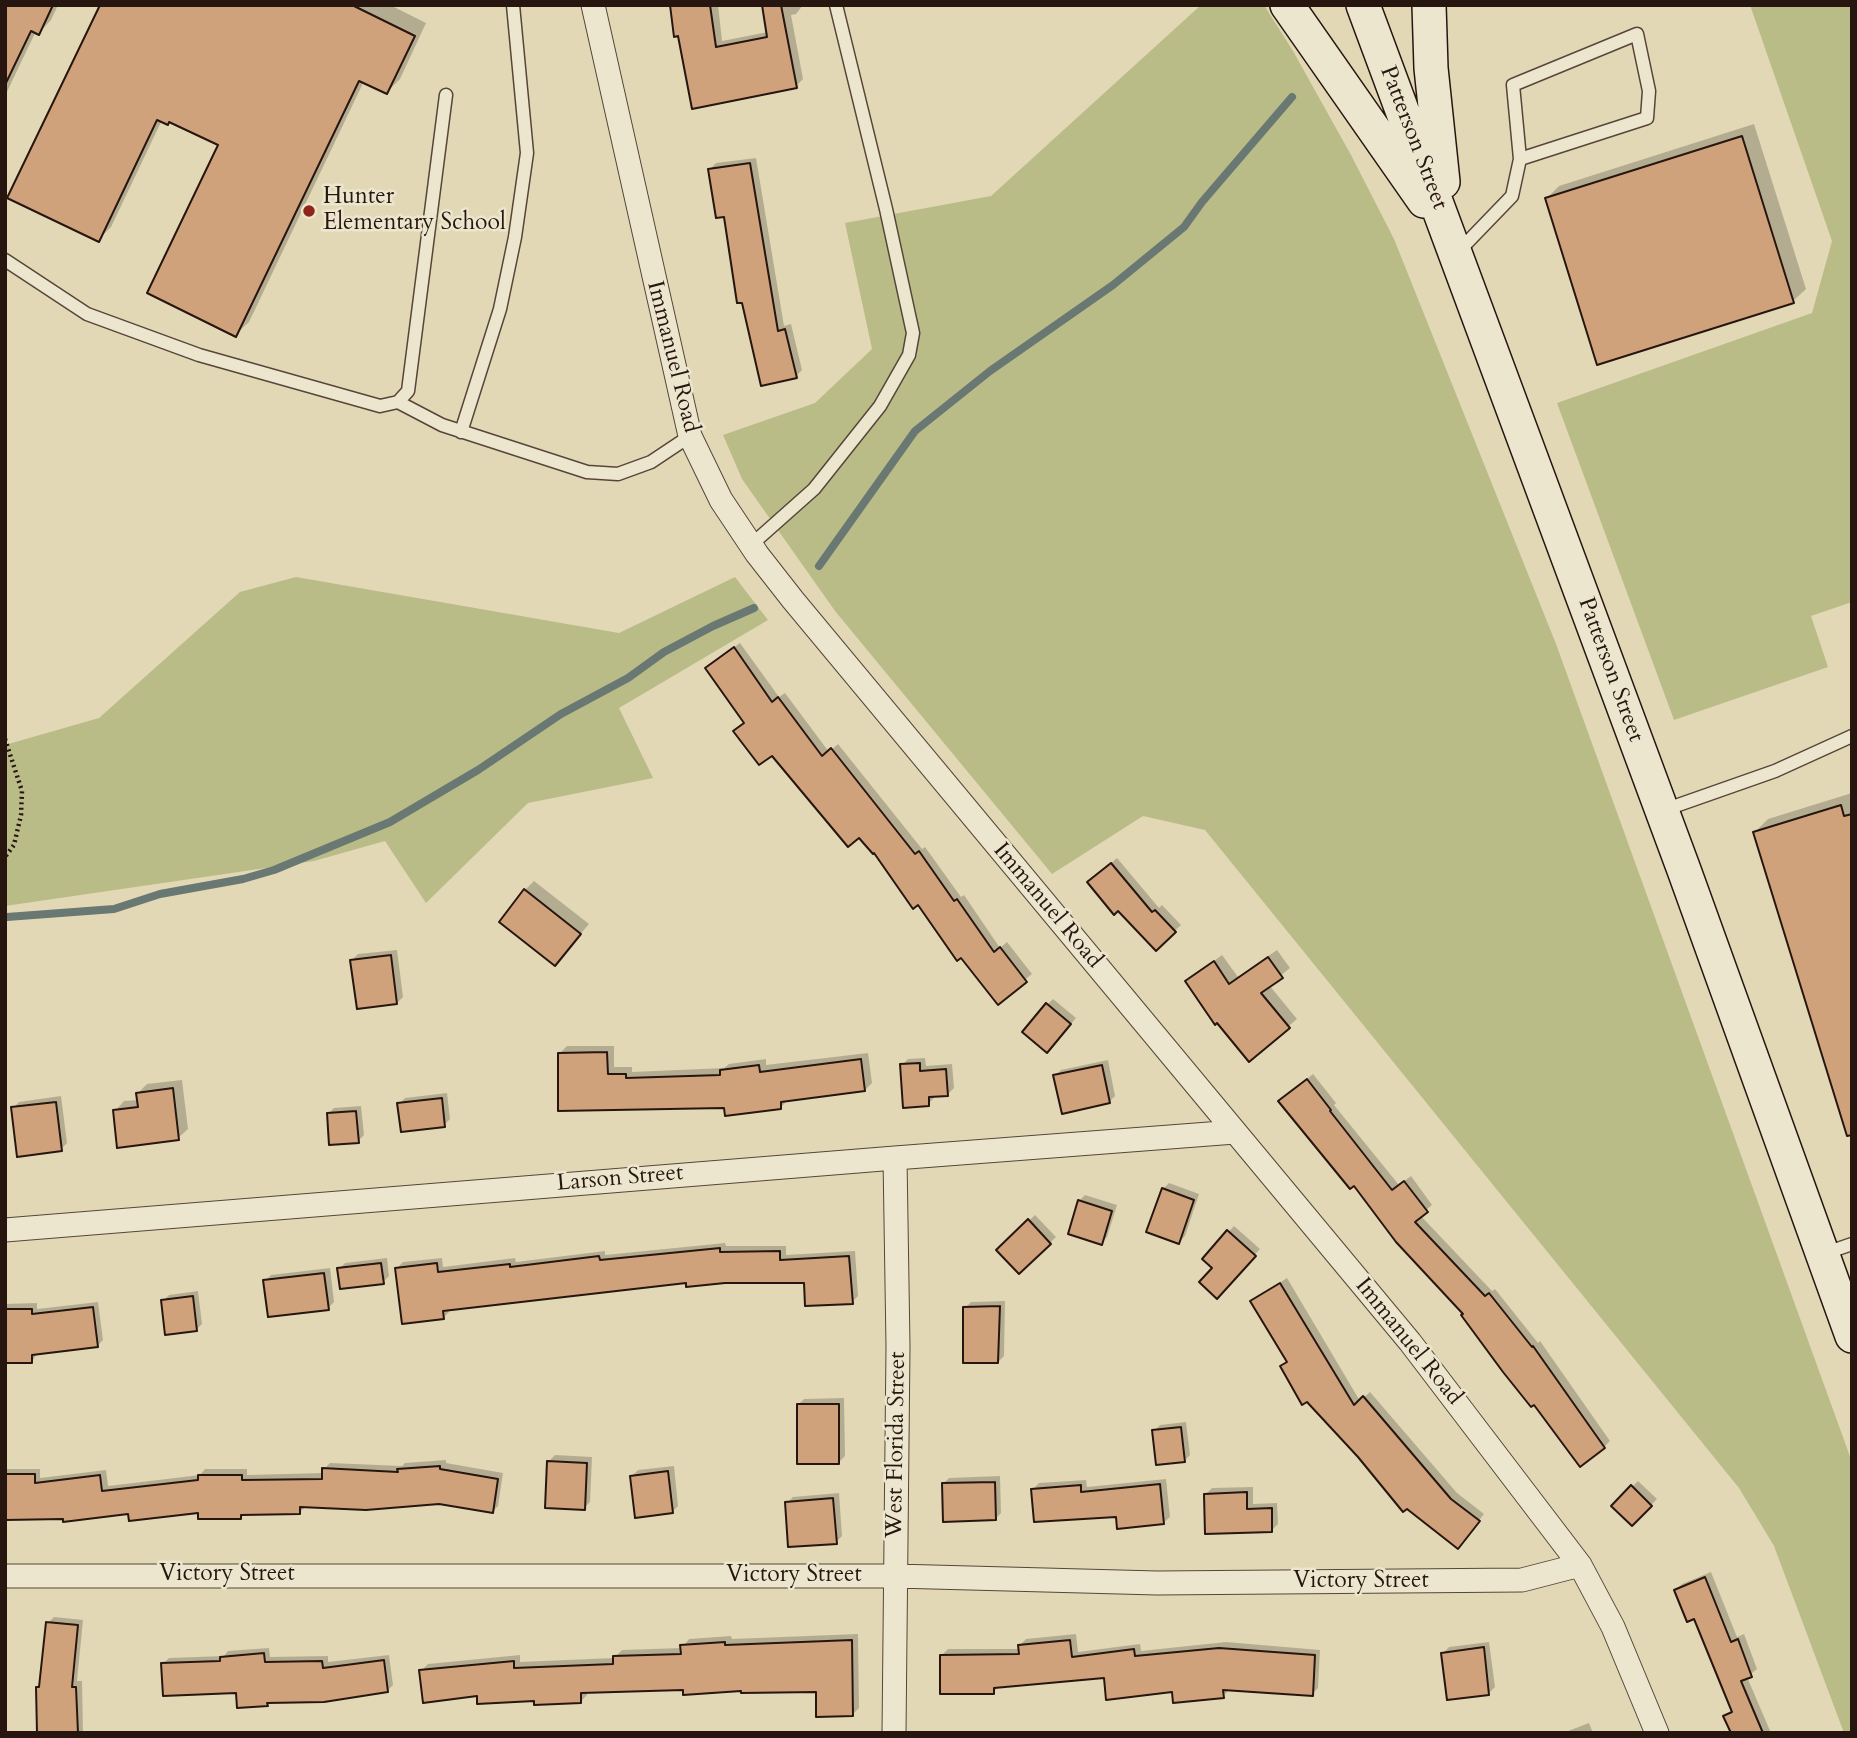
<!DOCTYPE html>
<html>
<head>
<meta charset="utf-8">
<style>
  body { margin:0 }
  #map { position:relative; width:1857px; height:1738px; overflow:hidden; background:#e2d8b5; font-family:Cardo,serif }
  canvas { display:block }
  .frame { position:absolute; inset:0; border:7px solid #271610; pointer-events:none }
</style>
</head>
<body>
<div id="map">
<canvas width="1857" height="1738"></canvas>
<div class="frame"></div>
</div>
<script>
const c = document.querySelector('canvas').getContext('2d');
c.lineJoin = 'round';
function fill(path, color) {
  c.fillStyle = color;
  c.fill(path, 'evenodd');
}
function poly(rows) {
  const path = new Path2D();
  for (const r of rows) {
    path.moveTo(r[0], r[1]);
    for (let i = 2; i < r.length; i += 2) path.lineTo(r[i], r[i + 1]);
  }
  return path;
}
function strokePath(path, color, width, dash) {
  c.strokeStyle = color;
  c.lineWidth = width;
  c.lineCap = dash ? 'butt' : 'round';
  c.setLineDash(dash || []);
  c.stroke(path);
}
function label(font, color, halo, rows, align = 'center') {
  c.font = font + ' Cardo,serif';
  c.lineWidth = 5;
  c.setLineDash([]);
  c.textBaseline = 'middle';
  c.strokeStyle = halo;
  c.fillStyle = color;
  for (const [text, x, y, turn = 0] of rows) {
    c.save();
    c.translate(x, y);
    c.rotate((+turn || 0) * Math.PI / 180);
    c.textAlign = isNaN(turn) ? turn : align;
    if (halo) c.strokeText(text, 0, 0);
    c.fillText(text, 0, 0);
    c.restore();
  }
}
const green = poly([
  [1201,5,1264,5,1293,51,1351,155,1394,239,1556,644,1852,1462,1852,1733,1844,1733,1774,1546,1739,1488,1205,830,1143,816,1052,874,835,611,742,479,723,435,815,403,872,349,845,223,991,196],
  [1750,5,1852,5,1852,602,1811,616,1828,667,1674,720,1557,403,1812,313,1832,241],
  [296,577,619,633,735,577,768,620,619,708,653,778,528,803,426,903,385,841,314,861,5,906,5,745,99,718,240,592]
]);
const shadow = poly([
  [5,5,58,5,51,20,39,33,36,31,5,96],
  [102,5,390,5,426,23,400,79,387,92,364,81,249,322,236,334,220,145,170,120,162,120,111,227,98,240],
  [672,5,718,5,722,41,768,32,763,5,803,5,796,14,791,15,803,79,796,86,693,107],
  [1754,124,1806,289,1793,301,1547,198,1559,186],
  [756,158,784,326,791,324,802,370,796,376,725,215,710,169,716,163],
  [740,643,779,697,785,693,829,752,838,744,922,849,925,847,961,897,964,895,1000,948,1007,942,1032,974,998,1002,875,851,746,722,713,662],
  [1852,793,1852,1104,1755,832,1768,819],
  [1117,858,1159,908,1162,905,1181,925,1156,949,1095,877],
  [534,881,589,924,555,964,525,890],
  [397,950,403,997,397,1003,352,960,358,954],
  [1277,950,1290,968,1269,985,1297,1019,1249,1059,1187,981,1222,955,1238,977],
  [1053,999,1076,1018,1053,1045,1047,1005],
  [567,1046,614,1046,614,1067,632,1067,632,1072,724,1068,729,1064,766,1059,766,1065,868,1053,872,1083,865,1090,789,1099,781,1107,560,1109,559,1054],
  [925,1058,926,1066,952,1064,954,1088,948,1094,934,1095,934,1098,928,1104,902,1065,908,1059],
  [1108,1060,1115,1096,1109,1102,1055,1076,1061,1070],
  [1313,1074,1336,1103,1334,1105,1399,1185,1411,1176,1432,1205,1420,1215,1492,1291,1495,1289,1538,1343,1540,1341,1610,1441,1604,1447,1465,1314,1287,1096],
  [182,1080,188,1129,178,1138,115,1111,124,1101,139,1100,138,1093,147,1084],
  [447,1093,450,1119,444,1125,399,1104,405,1098],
  [61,1096,67,1143,61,1149,13,1108,19,1102],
  [361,1106,364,1135,358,1141,328,1114,334,1108],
  [1169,1183,1199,1194,1185,1236,1179,1242,1163,1189],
  [1085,1195,1117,1205,1107,1237,1101,1243,1079,1201],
  [1035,1215,1056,1237,1019,1272,999,1250],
  [1234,1226,1260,1249,1223,1290,1214,1268,1204,1258],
  [725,1243,726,1246,786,1246,786,1255,855,1251,858,1296,852,1302,805,1281,687,1281,448,1309,449,1312,443,1318,397,1268,403,1262,442,1258,443,1267,515,1258,516,1262,605,1251,605,1255],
  [387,1258,389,1276,383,1282,339,1269,345,1263],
  [330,1268,334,1302,328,1308,265,1281,271,1275],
  [1287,1278,1360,1401,1370,1392,1457,1493,1484,1514,1463,1541,1282,1367,1288,1361,1252,1301],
  [198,1291,202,1324,196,1330,163,1301,169,1295],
  [1005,1301,1004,1356,998,1362,965,1308,971,1302],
  [98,1302,103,1340,97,1346,38,1353,32,1361,5,1361,5,1304,37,1303,37,1309],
  [844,1398,845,1456,839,1462,798,1405,804,1399],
  [1186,1422,1190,1455,1184,1461,1154,1431,1160,1425],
  [555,1455,592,1457,590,1502,584,1508,549,1461],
  [446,1460,446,1463,503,1473,498,1506,492,1512,439,1502,305,1507,299,1513,245,1513,241,1518,200,1511,130,1512,65,1517,5,1518,5,1469,40,1469,40,1478,106,1470,108,1486,200,1475,205,1469,247,1469,247,1475,324,1473,324,1469,330,1463,402,1466,405,1463],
  [674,1466,678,1506,672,1512,632,1476,638,1470],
  [1000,1476,1001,1513,995,1519,943,1484,949,1478],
  [1166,1479,1170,1517,1163,1523,1117,1515,1033,1489,1039,1483,1086,1480,1087,1487],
  [1638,1481,1657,1499,1632,1524,1613,1506],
  [1253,1487,1253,1504,1277,1503,1278,1524,1272,1530,1206,1494,1212,1488],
  [839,1493,842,1536,836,1542,787,1503,793,1497],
  [1711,1572,1737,1637,1744,1634,1757,1669,1747,1677,1771,1733,1733,1733,1726,1716,1732,1711,1695,1616,1676,1590,1682,1584],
  [54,1617,83,1620,77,1681,82,1681,83,1733,39,1733,38,1688,41,1685,48,1623],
  [858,1634,859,1708,852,1715,817,1690,685,1688,587,1691,587,1695,580,1702,479,1694,421,1671,428,1664,520,1655,520,1662,614,1658,622,1650,682,1648,689,1639,731,1636,732,1639],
  [1076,1634,1078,1652,1140,1644,1141,1651,1226,1642,1320,1650,1318,1688,1312,1694,1230,1689,1223,1696,1173,1690,1105,1676,1000,1686,993,1692,942,1655,948,1649,1021,1649,1020,1645,1026,1639],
  [1489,1642,1495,1687,1489,1693,1443,1653,1449,1647],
  [269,1648,270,1657,328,1656,328,1662,389,1655,393,1685,387,1691,270,1701,267,1704,163,1664,169,1658,224,1656,228,1651],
  [1589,1723,1593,1733,1563,1733]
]);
const stream = poly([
  [819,566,915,431,990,371,1113,285,1184,227,1202,202,1292,97],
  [7,917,114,909,160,894,243,879,274,870,390,822,478,770,561,714,628,678,664,652,713,626,754,608]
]);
const building = poly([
  [5,5,53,5,39,35,31,31,5,85,5,5],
  [100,5,352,5,415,36,387,94,359,81,236,337,147,293,218,145,169,122,168,125,157,120,99,242,7,198,100,5],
  [670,5,710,5,716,47,767,37,762,5,781,5,797,88,692,109,678,36,674,37,670,5],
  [1742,136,1794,303,1597,365,1545,198,1742,136],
  [750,163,778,331,785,329,797,378,761,386,742,303,737,303,724,217,716,218,708,169,750,163],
  [734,647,772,702,778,697,822,756,831,748,915,854,919,851,954,901,957,899,994,952,1000,947,1027,982,998,1005,961,958,957,961,918,905,913,909,874,853,873,854,859,838,848,847,772,756,759,765,733,731,744,723,705,668,734,647],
  [1841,805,1844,816,1852,814,1852,1135,1847,1136,1753,832,1841,805],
  [1111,863,1152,912,1155,910,1176,932,1156,951,1118,911,1114,915,1087,882,1111,863],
  [524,889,581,934,555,966,499,922,524,889],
  [391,955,397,1004,357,1009,350,960,391,955],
  [1268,957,1283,978,1261,993,1290,1028,1249,1062,1217,1023,1215,1025,1185,981,1214,961,1229,984,1268,957],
  [1046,1003,1071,1024,1047,1053,1022,1032,1046,1003],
  [607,1052,608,1074,626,1074,626,1078,720,1075,720,1070,759,1065,760,1072,861,1059,865,1091,781,1102,781,1109,725,1116,724,1108,558,1111,558,1053,607,1052],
  [920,1063,920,1071,946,1069,948,1096,929,1097,929,1106,903,1108,900,1064,920,1063],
  [1102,1065,1110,1103,1062,1114,1053,1075,1102,1065],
  [1307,1079,1331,1110,1330,1111,1392,1190,1404,1181,1428,1212,1415,1222,1485,1296,1489,1293,1532,1347,1533,1346,1605,1448,1580,1467,1534,1405,1531,1407,1503,1372,1461,1315,1463,1314,1396,1242,1354,1186,1350,1189,1278,1101,1307,1079],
  [173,1088,179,1140,117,1148,113,1110,138,1107,136,1093,173,1088],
  [442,1098,445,1127,401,1132,397,1103,442,1098],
  [56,1102,62,1151,17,1157,11,1107,56,1102],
  [356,1111,359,1143,329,1145,327,1113,356,1111],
  [1162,1188,1194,1200,1179,1244,1146,1232,1162,1188],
  [1078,1200,1112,1211,1102,1245,1068,1234,1078,1200],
  [1028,1219,1051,1244,1019,1274,996,1250,1028,1219],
  [1227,1230,1256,1256,1217,1299,1199,1282,1212,1268,1202,1259,1227,1230],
  [720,1248,720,1252,780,1251,780,1260,849,1256,853,1304,805,1306,804,1283,725,1283,686,1287,686,1283,443,1311,444,1319,402,1324,395,1268,437,1263,438,1272,510,1264,510,1267,599,1256,600,1260,720,1248],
  [381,1263,384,1284,340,1289,337,1268,381,1263],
  [324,1273,329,1310,268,1317,263,1280,324,1273],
  [1280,1283,1354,1405,1363,1396,1451,1499,1480,1521,1458,1549,1407,1509,1403,1512,1358,1457,1307,1402,1302,1405,1280,1366,1287,1362,1250,1301,1280,1283],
  [193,1296,197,1331,165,1335,161,1300,193,1296],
  [1000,1306,998,1363,963,1363,963,1307,1000,1306],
  [93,1307,98,1347,32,1355,32,1363,5,1363,5,1309,32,1309,32,1314,93,1307],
  [797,1404,839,1404,839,1464,797,1464,797,1404],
  [1181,1427,1185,1462,1156,1465,1152,1430,1181,1427],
  [547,1461,587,1463,585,1510,545,1508,547,1461],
  [440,1466,440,1469,498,1479,493,1513,439,1504,366,1510,300,1507,300,1514,241,1515,241,1519,198,1519,198,1513,129,1521,128,1514,63,1522,63,1519,5,1520,5,1474,35,1474,35,1483,100,1475,102,1491,198,1480,198,1475,242,1475,242,1480,322,1479,322,1468,398,1472,397,1469,440,1466],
  [668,1471,673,1513,635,1518,630,1476,668,1471],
  [995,1482,996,1520,943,1522,942,1483,995,1482],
  [1160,1484,1164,1524,1117,1529,1116,1517,1034,1522,1031,1489,1081,1485,1081,1492,1160,1484],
  [1631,1485,1652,1506,1632,1526,1611,1506,1631,1485],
  [1247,1492,1247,1509,1272,1508,1272,1532,1205,1534,1204,1494,1247,1492],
  [833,1498,837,1544,788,1547,785,1502,833,1498],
  [1705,1577,1731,1642,1738,1639,1752,1677,1741,1681,1763,1733,1731,1733,1723,1716,1732,1712,1694,1619,1687,1622,1674,1590,1705,1577],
  [46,1622,78,1625,72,1687,76,1687,78,1733,37,1733,36,1687,39,1687,46,1622],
  [852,1640,853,1716,816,1717,816,1692,741,1693,741,1691,683,1695,683,1690,581,1693,581,1703,534,1705,534,1701,477,1704,477,1696,423,1703,419,1670,514,1661,514,1668,613,1664,613,1656,681,1654,680,1645,725,1642,725,1645,852,1640],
  [1070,1640,1072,1657,1134,1649,1135,1656,1219,1648,1315,1655,1313,1696,1223,1690,1224,1698,1173,1703,1172,1692,1106,1700,1104,1678,994,1688,994,1694,940,1694,940,1655,1019,1654,1018,1645,1070,1640],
  [1484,1647,1489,1695,1447,1700,1441,1653,1484,1647],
  [264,1653,265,1662,322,1661,323,1668,384,1660,388,1692,324,1702,267,1703,268,1706,237,1708,236,1693,163,1696,161,1663,220,1661,220,1657,264,1653]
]);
const path = poly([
  [5,739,22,791,21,815,14,845,5,857]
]);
const service = poly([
  [1457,253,1512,196,1520,159,1513,85,1637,34,1649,91,1647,118,1520,159],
  [5,260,87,314,199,355,380,406,398,402,408,391,446,95],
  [398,402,442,425,587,472,618,474,651,462,690,436],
  [461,432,500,309,515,237,527,153,513,5],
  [751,545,814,489,880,406,909,355,913,333,886,209,836,5],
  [1664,810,1775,771,1852,736],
  [1823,1254,1852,1244]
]);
const minor = poly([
  [593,5,690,436,721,500,757,554,793,600,1410,1342,1580,1565,1613,1627,1657,1733],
  [5,1230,895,1158,1235,1132],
  [5,1576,895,1576,1157,1583,1522,1580,1580,1565],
  [894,1733,898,1346,895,1158]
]);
const secondary = poly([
  [1287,5,1424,201],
  [1363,5,1684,870,1852,1336],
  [1429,5,1431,68,1443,182]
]);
const markers = [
  [309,211,7,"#8f2418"]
];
const streetNames = [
  ["Patterson Street",1413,138,69],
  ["Immanuel Road",672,357,76],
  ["Patterson Street",1610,670,70],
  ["Immanuel Road",1047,906,50],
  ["Larson Street",620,1179,-5],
  ["Immanuel Road",1408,1342,51],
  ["West Florida Street",897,1445,-89],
  ["Victory Street",227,1575],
  ["Victory Street",794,1576],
  ["Victory Street",1361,1582]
];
const poiNames = [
  ["Hunter",323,198],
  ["Elementary School",323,224]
];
fill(green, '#babc88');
fill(shadow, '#0003');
strokePath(stream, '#697872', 8);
fill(building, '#cfa27c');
strokePath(building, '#271610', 2);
strokePath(service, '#564639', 15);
strokePath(minor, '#564639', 25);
strokePath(secondary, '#271610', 36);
strokePath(path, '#271610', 4.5, [2, 3.5]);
strokePath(service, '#ece6cf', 12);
strokePath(minor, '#ece6cf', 23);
strokePath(secondary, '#ece6cf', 33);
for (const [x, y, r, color] of markers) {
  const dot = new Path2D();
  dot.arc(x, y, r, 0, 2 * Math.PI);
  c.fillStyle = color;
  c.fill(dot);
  strokePath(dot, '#ece6cf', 2.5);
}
label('23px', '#271610', '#ece6cf', streetNames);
label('23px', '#271610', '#ece6cf', poiNames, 'left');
</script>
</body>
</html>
